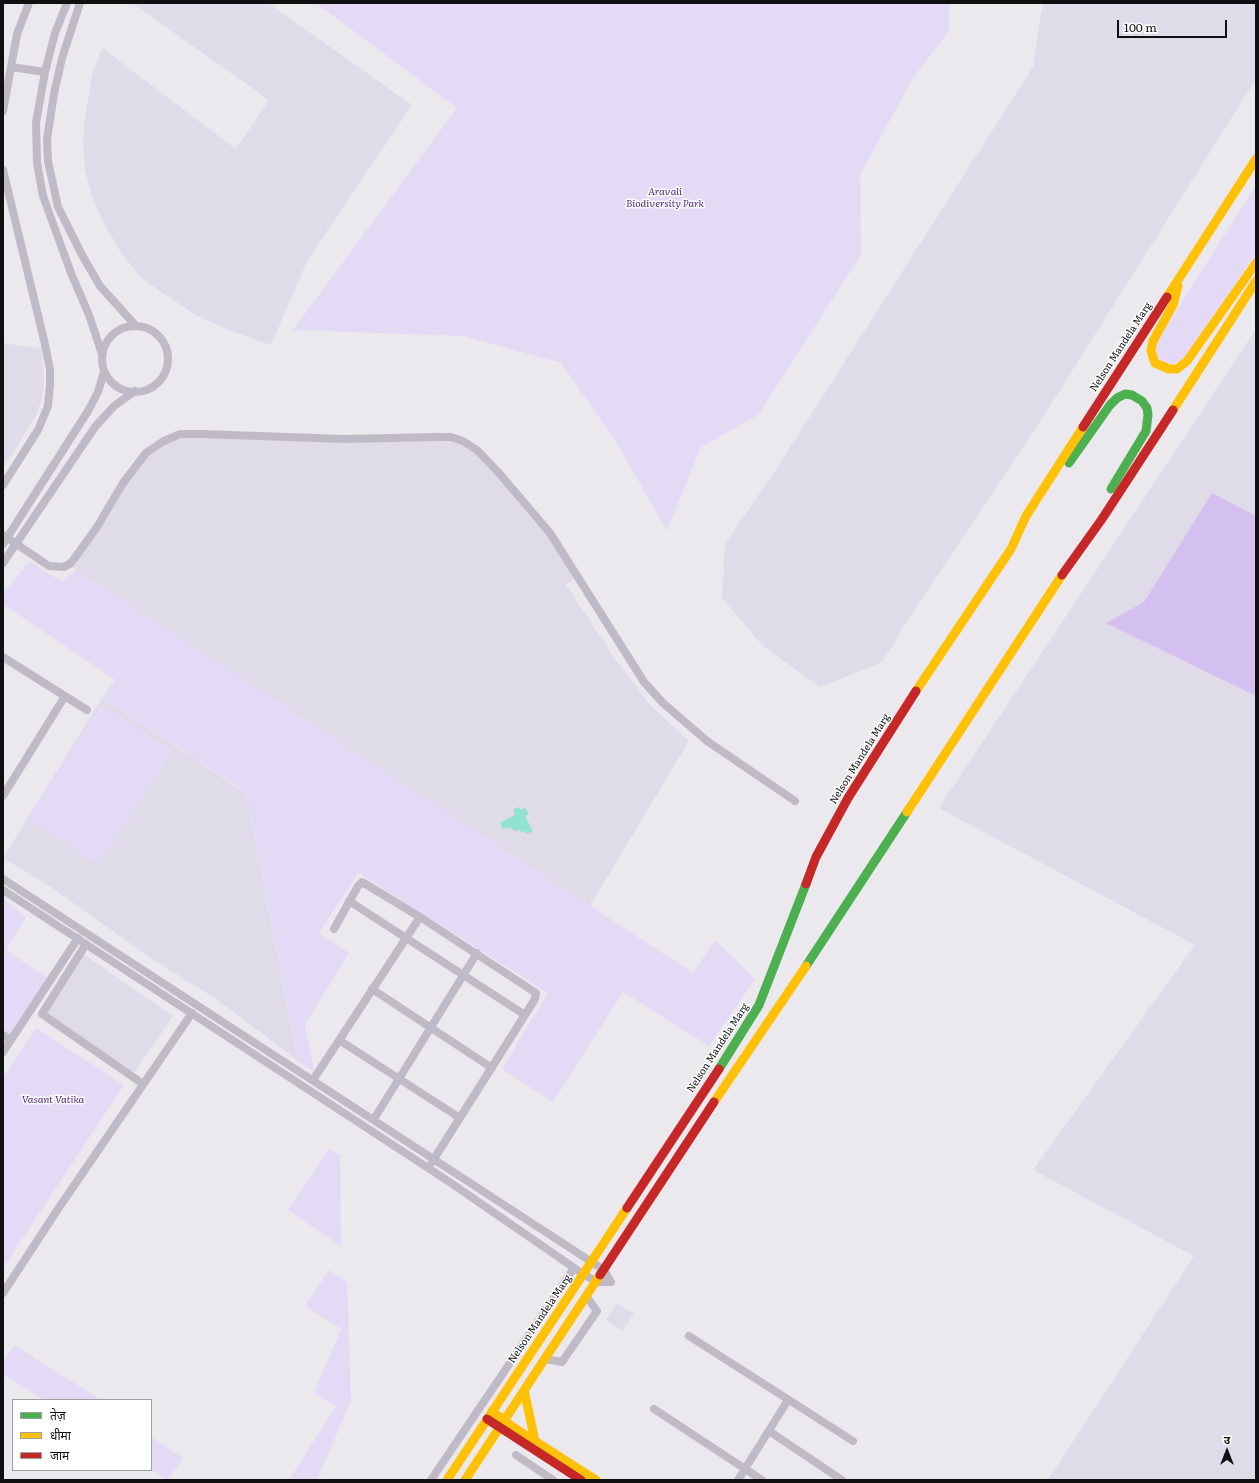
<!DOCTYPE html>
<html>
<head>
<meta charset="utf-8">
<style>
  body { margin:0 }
  #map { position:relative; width:1259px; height:1483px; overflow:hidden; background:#ebe8ee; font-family:Literata,"Noto Sans Devanagari",serif }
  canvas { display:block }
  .frame { position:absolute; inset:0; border:4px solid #100f12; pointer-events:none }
  .legend { position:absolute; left:12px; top:1399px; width:140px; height:72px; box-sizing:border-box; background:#fff; border:1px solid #9f9fa0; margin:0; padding:5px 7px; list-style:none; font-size:12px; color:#100f12 }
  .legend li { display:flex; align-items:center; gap:8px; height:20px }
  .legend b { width:20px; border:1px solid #9f9fa0 }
  .north { position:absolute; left:1207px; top:1431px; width:40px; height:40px; -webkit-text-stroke:3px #fff; paint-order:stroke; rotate:0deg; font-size:11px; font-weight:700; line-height:16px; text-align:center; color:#100f12 }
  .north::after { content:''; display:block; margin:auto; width:14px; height:18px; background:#100f12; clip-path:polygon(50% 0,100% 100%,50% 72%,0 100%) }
  .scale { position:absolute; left:1117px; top:20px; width:110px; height:18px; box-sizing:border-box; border:2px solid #100f12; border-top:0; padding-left:5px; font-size:12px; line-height:14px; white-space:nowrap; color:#100f12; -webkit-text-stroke:3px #fff; paint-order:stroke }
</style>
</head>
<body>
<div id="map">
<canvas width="1259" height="1483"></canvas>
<div class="frame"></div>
<ul class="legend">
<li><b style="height:5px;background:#4caf50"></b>तेज़</li>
<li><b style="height:5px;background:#ffc107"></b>धीमा</li>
<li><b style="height:5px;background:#c62828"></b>जाम</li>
</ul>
<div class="north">उ</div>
<div class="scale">100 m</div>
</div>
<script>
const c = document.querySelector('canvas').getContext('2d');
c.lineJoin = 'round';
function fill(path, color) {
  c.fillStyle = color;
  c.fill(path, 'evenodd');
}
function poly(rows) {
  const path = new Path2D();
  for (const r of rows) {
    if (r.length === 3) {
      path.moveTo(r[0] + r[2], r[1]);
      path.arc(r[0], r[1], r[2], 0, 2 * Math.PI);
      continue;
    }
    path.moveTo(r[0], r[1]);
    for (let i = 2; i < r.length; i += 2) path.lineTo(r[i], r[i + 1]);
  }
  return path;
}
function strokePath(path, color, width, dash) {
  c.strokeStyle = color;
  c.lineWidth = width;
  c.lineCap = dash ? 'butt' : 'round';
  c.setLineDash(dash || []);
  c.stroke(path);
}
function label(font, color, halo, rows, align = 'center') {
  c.font = font + ' Literata,serif';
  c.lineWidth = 3;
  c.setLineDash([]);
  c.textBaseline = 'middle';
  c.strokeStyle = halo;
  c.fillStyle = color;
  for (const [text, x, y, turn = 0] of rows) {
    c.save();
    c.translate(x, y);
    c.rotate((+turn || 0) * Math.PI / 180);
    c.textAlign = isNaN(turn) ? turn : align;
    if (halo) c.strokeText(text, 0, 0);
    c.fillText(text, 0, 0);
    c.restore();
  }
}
const built = poly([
  [132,3,268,3,412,105,307,261,271,345,228,330,194,314,141,278,120,251,102,219,92,196,85,170,83,141,85,117,92,75,102,48,236,149,269,100],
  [1044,3,1256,3,1256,79,1029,439,909,618,882,662,820,687,763,646,722,598,725,544,775,471,1033,67,1041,14],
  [1256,329,1256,1480,1048,1480,1194,1256,1033,1170,1195,945,939,808],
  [3,343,41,349,44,380,42,399,35,417,3,468],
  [180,434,451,437,488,461,554,540,578,578,565,584,609,650,649,704,689,741,590,906,406,787,70,566,146,453],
  [102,698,246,793,298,1061,218,1000,152,959,51,887,3,858],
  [83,954,173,1016,134,1073,43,1012],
  [617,1303,634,1314,622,1331,606,1320]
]);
const green = poly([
  [316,3,949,3,949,31,913,78,860,175,861,255,758,415,701,447,667,531,615,440,561,363,463,336,293,330,457,108],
  [1256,185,1256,253,1187,354,1180,361,1172,364,1164,363,1158,358,1156,345,1158,340],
  [30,561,50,575,63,581,77,570,693,973,715,940,755,979,709,1046,623,992,553,1102,502,1069,548,993,358,873,319,933,349,953,305,1025,314,1072,298,1061,246,792,102,698,115,680,3,604,3,593],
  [101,704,173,751,99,865,27,819],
  [3,899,26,917,6,950,50,980,13,1037,3,1031],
  [36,1028,124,1085,3,1268,3,1078],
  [329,1149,340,1155,341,1246,288,1210],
  [329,1270,347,1282,351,1401,317,1480,289,1480,336,1406,314,1393,341,1329,305,1306],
  [14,1345,101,1400,44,1400,3,1374,3,1362],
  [151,1437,183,1458,168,1480,151,1470]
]);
const forest = poly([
  [1212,493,1256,516,1256,696,1106,623,1144,602]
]);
const water = poly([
  [519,807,521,810,525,808,529,814,525,816,533,831,527,834,525,831,522,833,520,830,515,831,511,828,508,829,507,827,503,829,500,823,515,815,513,810]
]);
const street = poly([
  [67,3,55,33,45,72,36,123,37,163,43,196,71,273,89,315,102,354],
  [80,3,62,58,54,94,47,139,48,161,58,207,82,255,100,286,136,326],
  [11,67,45,72],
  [3,111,17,34,29,3],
  [3,170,44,340,50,369,50,385,48,406,38,430,3,485],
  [135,359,33],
  [3,535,49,566,64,567,71,563,97,527,123,483,146,453,162,442,180,434,201,434,344,439,437,437,451,437,463,441,477,450,499,473,550,533,644,682,663,703,707,741,795,801],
  [3,544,88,411,98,392,104,372],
  [3,563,95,427,114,406,135,391],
  [3,657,87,710],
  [3,796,65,696],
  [3,879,604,1270,611,1282,597,1282,583,1274,451,1183,3,890],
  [349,901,525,1015],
  [334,929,358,886,362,882,420,917,536,993,535,999,432,1162],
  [86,944,42,1014,143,1084],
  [372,989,492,1068],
  [3,1035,11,1040],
  [339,1040,460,1118],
  [3,1052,78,938],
  [313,1080,420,917],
  [374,1119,477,953],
  [3,1293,58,1209,192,1013],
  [689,1336,853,1441],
  [545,1359,562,1362,597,1311,587,1297],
  [654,1409,762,1480],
  [769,1431,842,1480],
  [516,1455,553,1480],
  [431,1480,574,1268],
  [738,1480,788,1400]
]);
const fast = poly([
  [1069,463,1110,405,1117,398,1125,394,1132,395,1142,401,1147,408,1148,415,1146,431,1111,489],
  [806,966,907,812],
  [719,1069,759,1005,806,884]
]);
const slow = poly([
  [1178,286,1173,305,1153,341,1151,351,1155,363,1169,369,1177,369,1187,361,1256,263],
  [1167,297,1256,159],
  [1173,410,1256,281],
  [916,691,1011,549,1026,516,1083,427],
  [907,812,1062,575],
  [714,1102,806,966],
  [524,1390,535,1441],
  [492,1411,513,1427,596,1480],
  [447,1480,627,1208],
  [465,1480,600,1275]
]);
const jam = poly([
  [1083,427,1167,297],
  [1062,575,1102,519,1173,410],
  [806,884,816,857,848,798,916,691],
  [627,1208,719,1069],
  [600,1275,714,1102],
  [487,1419,581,1480]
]);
const parkNames = [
  ["Aravali",665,192],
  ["Biodiversity Park",665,204],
  ["Vasant Vatika",53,1100]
];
const streetNames = [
  ["Nelson Mandela Marg",1121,347,-57],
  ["Nelson Mandela Marg",860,759,-58],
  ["Nelson Mandela Marg",718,1048,-57],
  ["Nelson Mandela Marg",540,1319,-56]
];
fill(built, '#e0dbe8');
fill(green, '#e5daf6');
fill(forest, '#d4c0f0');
fill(water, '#90e3ce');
strokePath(street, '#bfbac5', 8);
strokePath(fast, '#4caf50', 9);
strokePath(slow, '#ffc107', 9);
strokePath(jam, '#c62828', 9);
label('italic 10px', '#4e1f7c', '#fff', parkNames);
label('10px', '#100f12', '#fff', streetNames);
</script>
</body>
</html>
